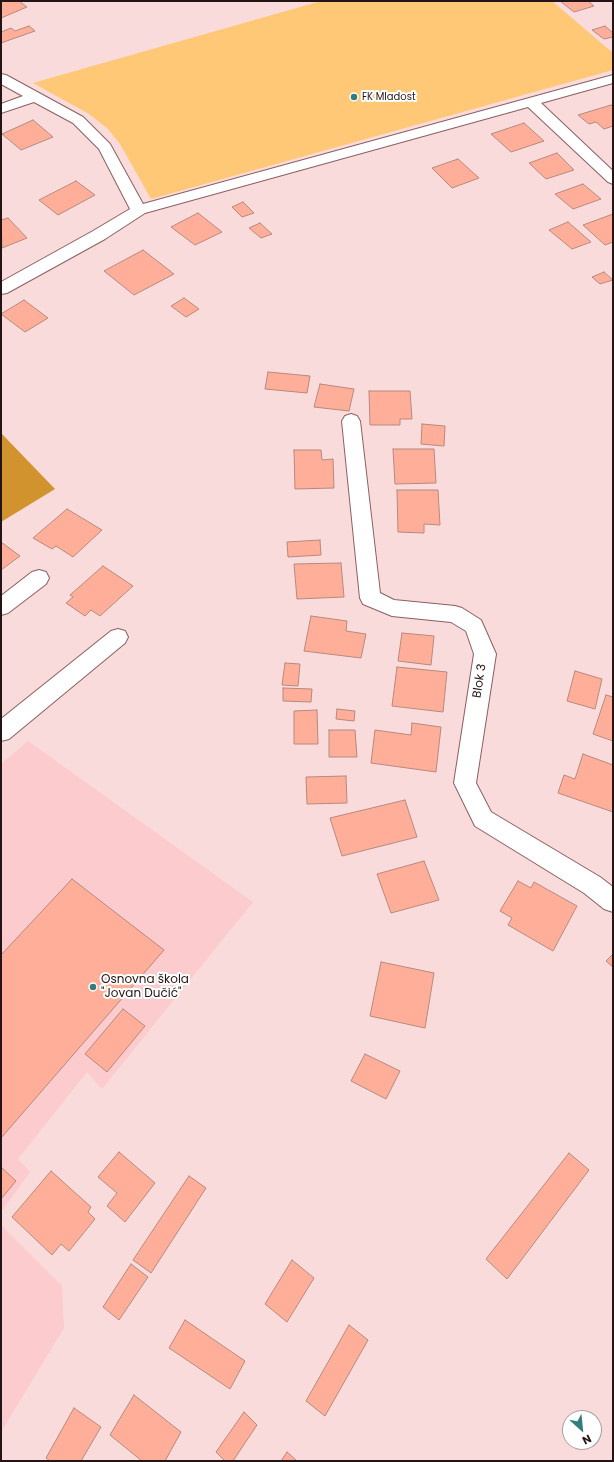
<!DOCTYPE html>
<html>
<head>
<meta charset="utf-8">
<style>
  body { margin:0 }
  #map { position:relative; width:614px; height:1462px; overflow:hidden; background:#fadbdc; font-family:Poppins,sans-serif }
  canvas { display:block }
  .frame { position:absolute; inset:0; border:2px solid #251415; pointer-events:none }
  .north { position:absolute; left:562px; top:1410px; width:40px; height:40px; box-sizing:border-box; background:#fff; border:1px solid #a8a1a1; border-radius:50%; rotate:153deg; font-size:11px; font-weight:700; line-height:16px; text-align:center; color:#251415 }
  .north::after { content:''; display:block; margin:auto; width:14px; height:18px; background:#347d7d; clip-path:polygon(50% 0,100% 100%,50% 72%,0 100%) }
</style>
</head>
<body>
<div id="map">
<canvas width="614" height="1462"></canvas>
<div class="frame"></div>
<div class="north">N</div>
</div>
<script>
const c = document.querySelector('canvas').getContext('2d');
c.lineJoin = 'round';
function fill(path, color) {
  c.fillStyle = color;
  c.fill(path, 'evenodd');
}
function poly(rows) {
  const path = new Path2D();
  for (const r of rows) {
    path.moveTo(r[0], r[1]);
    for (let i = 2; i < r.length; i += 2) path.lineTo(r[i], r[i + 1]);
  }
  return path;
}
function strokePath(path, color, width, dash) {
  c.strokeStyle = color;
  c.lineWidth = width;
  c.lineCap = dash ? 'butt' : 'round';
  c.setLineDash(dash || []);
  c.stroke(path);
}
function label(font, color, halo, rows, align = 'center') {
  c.font = font + ' Poppins,sans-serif';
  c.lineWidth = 4;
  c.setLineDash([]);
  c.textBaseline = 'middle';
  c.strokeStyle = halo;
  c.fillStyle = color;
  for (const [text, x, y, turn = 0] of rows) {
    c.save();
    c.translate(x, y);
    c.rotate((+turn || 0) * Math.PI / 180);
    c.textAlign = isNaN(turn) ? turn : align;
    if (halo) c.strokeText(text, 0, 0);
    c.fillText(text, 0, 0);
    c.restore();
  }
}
const built = poly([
  [28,741,253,902,102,1089,87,1072,18,1159,30,1172,1,1212,1,764],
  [1,1225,62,1286,64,1328,1,1432]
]);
const green = poly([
  [321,1,552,1,613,53,613,70,151,199,120,144,108,129,89,114,33,83]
]);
const forest = poly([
  [1,433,55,489,1,522]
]);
const building = poly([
  [1,1,19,1,27,7,1,18,1,1],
  [560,1,588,1,594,6,574,12,560,1],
  [29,26,35,31,1,43,1,32,11,28,15,31,29,26],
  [605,26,613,33,613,37,604,39,592,30,605,26],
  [611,105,613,107,613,126,604,129,596,122,589,124,578,115,611,105],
  [33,120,53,137,21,150,2,134,33,120],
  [524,123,544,141,511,152,491,134,524,123],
  [557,153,574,170,546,179,529,163,557,153],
  [458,159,479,178,452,188,432,168,458,159],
  [76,181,95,195,58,215,39,200,76,181],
  [583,184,601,199,573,209,555,194,583,184],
  [243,202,254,213,242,217,232,207,243,202],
  [198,213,222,232,195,245,171,227,198,213],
  [613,214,613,242,605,245,583,225,613,214],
  [8,218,27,238,2,248,1,220,8,218],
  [568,222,591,242,572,249,549,230,568,222],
  [260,223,272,234,261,238,249,228,260,223],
  [143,250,174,274,134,295,104,271,143,250],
  [604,272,613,280,600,284,592,277,604,272],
  [184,298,199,309,186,317,171,306,184,298],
  [24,300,48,318,25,332,1,314,24,300],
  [268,372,310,376,307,393,265,389,268,372],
  [320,384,354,389,349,411,314,407,320,384],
  [369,391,410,391,412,419,400,419,400,425,370,425,369,391],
  [422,424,445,426,444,446,421,444,422,424],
  [393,449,434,449,436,483,395,484,393,449],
  [294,450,321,450,322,460,333,459,334,488,295,489,294,450],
  [397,490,438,490,440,525,424,524,424,533,398,532,397,490],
  [67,509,102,530,73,557,56,546,52,549,33,538,67,509],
  [320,540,321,555,288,557,287,542,320,540],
  [1,542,20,556,1,570,1,542],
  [341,563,344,597,297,599,294,564,341,563],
  [103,566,133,586,100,616,91,610,85,616,66,603,73,597,70,595,103,566],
  [311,616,347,621,346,631,366,634,361,658,304,651,311,616],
  [402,633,434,636,431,665,398,661,402,633],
  [285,663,300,664,298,686,282,685,285,663],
  [397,667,447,672,443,712,392,706,397,667],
  [575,671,602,679,595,709,567,701,575,671],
  [283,688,312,689,311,702,283,701,283,688],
  [606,695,613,697,613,741,593,734,606,695],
  [337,709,355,711,354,721,336,719,337,709],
  [317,710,318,744,294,744,294,711,317,710],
  [412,723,441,727,436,772,371,763,375,730,411,735,412,723],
  [329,730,355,730,357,757,329,757,329,730],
  [583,754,613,765,613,812,558,793,564,775,575,779,583,754],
  [346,776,347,803,307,804,306,777,346,776],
  [405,800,417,837,342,856,330,818,405,800],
  [424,861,439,900,391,913,377,874,424,861],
  [72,879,164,950,1,1138,1,955,72,879],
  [518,881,531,888,534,882,577,906,553,951,508,925,512,918,500,911,518,881],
  [613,954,613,967,606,961,613,954],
  [381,962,434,973,425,1028,370,1016,381,962],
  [123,1009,145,1026,107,1072,85,1054,123,1009],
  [365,1054,400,1071,386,1099,351,1081,365,1054],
  [119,1152,155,1183,125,1222,107,1206,117,1193,98,1177,119,1152],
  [569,1153,589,1170,507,1279,486,1259,569,1153],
  [1,1167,16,1181,1,1199,1,1167],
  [51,1171,91,1207,88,1212,95,1219,69,1251,61,1244,52,1255,12,1217,51,1171],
  [189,1176,206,1188,151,1273,133,1260,189,1176],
  [292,1260,314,1278,287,1322,265,1304,292,1260],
  [131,1264,148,1277,119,1320,103,1307,131,1264],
  [185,1320,245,1361,230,1389,169,1348,185,1320],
  [349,1325,368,1340,325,1416,306,1401,349,1325],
  [134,1395,181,1432,165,1461,142,1461,110,1435,134,1395],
  [74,1408,101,1427,81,1461,50,1461,46,1458,74,1408],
  [244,1412,257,1425,233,1461,225,1461,216,1452,244,1412],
  [287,1452,297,1461,281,1461,287,1452]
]);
const minor = poly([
  [1,74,6,75,83,117,110,144,143,204,613,75,613,83,541,103,613,171,613,184,608,182,528,107,145,213,105,239,7,293,1,294,1,282,93,231,130,209,99,149,73,123,34,102,1,113,1,104,23,96,1,84,1,74],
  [351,414,357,416,360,421,380,593,394,600,455,606,462,608,481,620,496,654,476,783,491,812,600,877,613,887,613,912,604,909,584,893,475,826,454,783,474,654,466,631,451,622,392,616,363,604,360,598,342,421,345,416,351,414],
  [39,570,46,572,49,578,46,584,8,613,1,615,1,596,32,572,39,570],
  [118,629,125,631,128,637,125,643,9,739,1,741,1,719,111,631,118,629]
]);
const markers = [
  [354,97,4,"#347d7d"],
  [93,987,4,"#347d7d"]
];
const farPoinames = [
  ["FK Mladost",362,97]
];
const streetNames = [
  ["Blok 3",480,681,-81]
];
const poiNames = [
  ["Osnovna škola",101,980],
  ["\"Jovan Dučić\"",101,994]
];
fill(built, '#fbcbcd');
fill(green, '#ffc876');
fill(forest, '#d0932d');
fill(building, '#ffaf99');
strokePath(building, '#b6897d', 1);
strokePath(minor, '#8c5f61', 2);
fill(minor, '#fff');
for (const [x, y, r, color] of markers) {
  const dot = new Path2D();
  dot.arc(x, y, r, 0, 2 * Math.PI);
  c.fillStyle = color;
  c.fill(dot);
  strokePath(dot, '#fff', 1.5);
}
label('10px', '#251415', '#fff', farPoinames, 'left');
label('12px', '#251415', '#fff', streetNames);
label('12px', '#251415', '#fff', poiNames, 'left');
</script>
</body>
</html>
